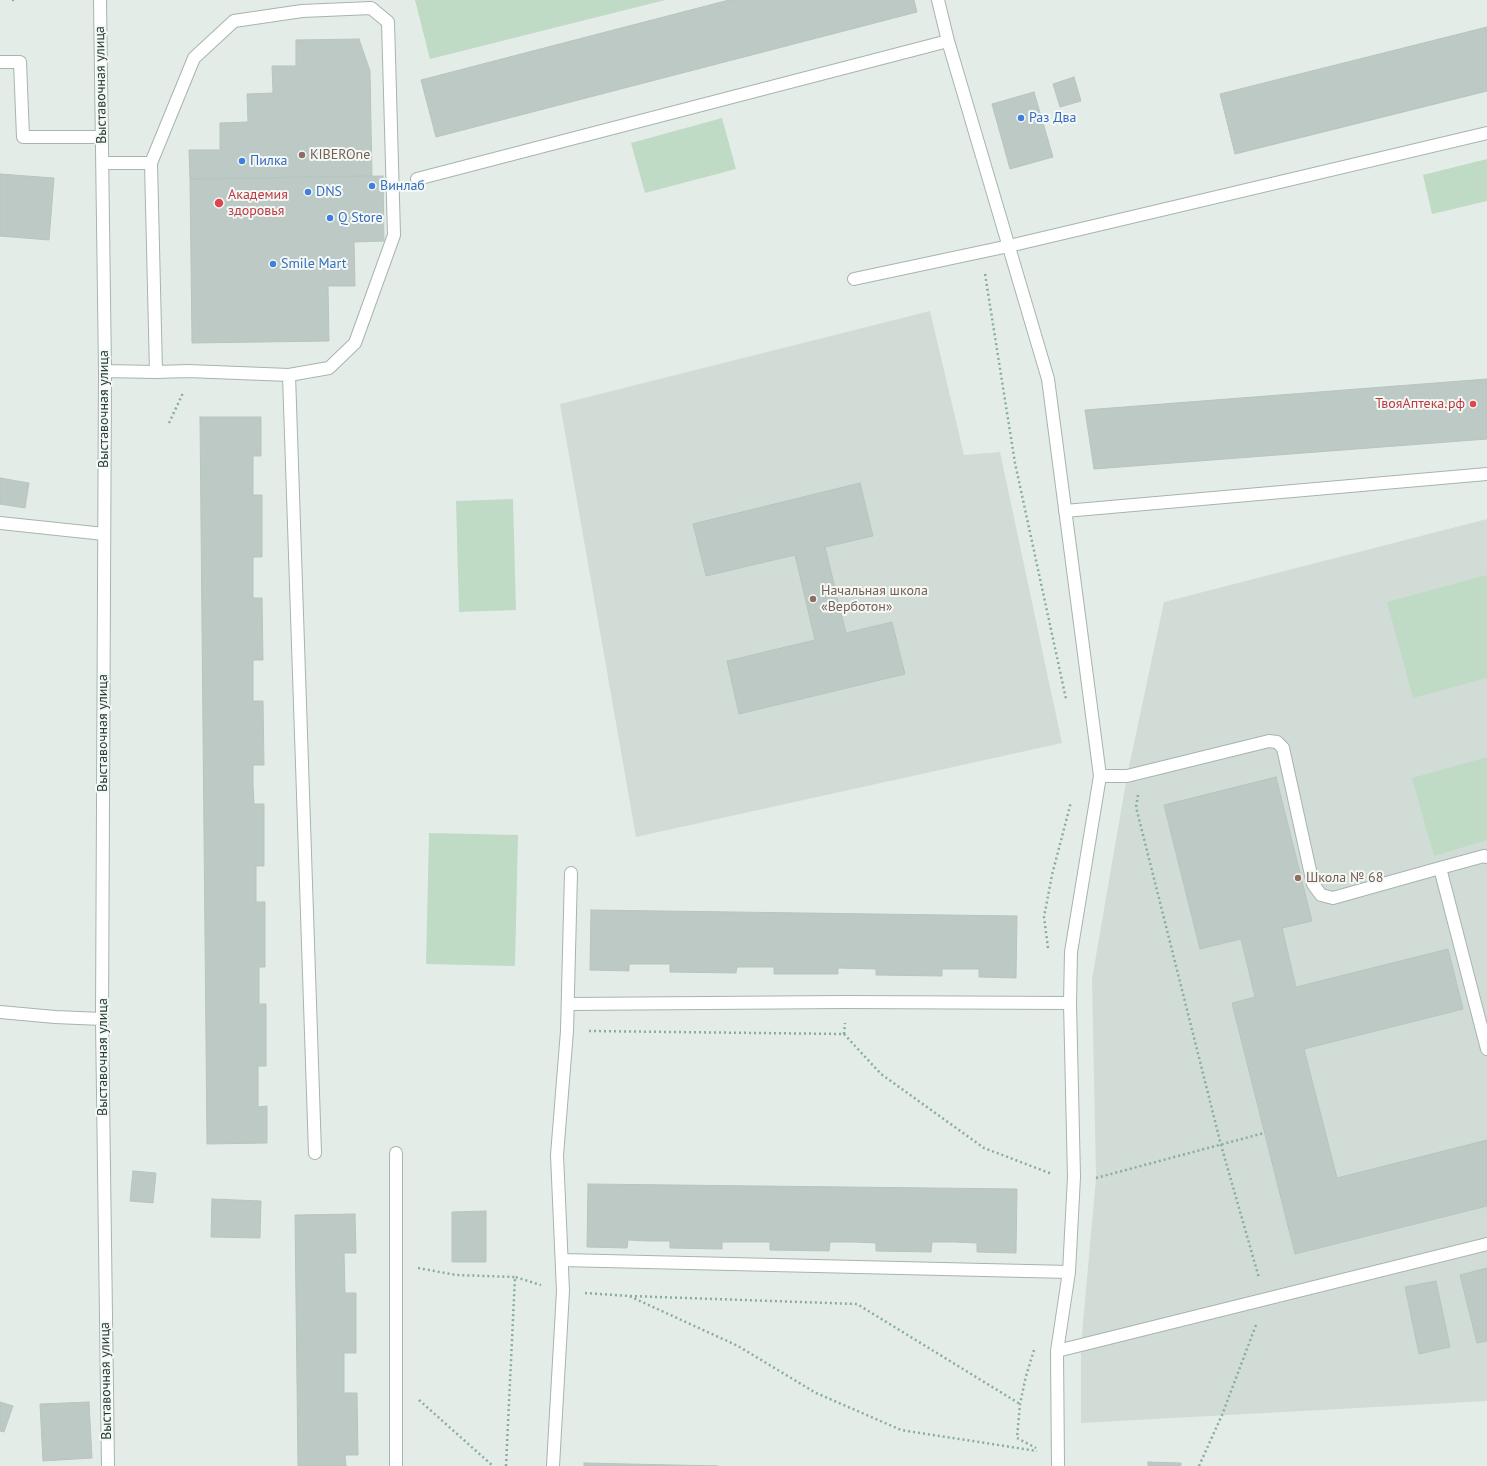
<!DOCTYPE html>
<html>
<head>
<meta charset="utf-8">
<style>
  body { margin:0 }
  canvas { display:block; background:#e4ece8 }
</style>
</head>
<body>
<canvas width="1487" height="1466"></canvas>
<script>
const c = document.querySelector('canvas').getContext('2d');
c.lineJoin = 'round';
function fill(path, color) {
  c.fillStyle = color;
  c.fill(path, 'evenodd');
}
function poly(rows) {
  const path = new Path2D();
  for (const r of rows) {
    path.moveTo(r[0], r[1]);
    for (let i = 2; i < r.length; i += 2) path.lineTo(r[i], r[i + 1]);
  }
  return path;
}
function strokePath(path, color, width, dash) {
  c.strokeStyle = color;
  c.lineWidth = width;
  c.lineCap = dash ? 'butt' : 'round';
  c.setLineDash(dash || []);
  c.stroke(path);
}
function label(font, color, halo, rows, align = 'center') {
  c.font = font + ' "PT Sans",sans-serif';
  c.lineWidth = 4;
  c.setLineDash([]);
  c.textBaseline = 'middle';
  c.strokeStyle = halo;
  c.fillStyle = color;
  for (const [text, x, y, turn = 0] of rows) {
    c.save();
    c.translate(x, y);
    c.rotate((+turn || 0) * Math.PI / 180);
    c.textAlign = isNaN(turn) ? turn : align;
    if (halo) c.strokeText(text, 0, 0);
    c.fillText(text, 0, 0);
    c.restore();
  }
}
const built = poly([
  [930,311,964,455,1000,452,1062,743,636,837,560,404],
  [1487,519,1487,1401,1081,1423,1081,1345,1096,1178,1092,979,1127,776,1164,602]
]);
const green = poly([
  [415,0,665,0,430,59],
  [722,118,736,169,645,193,631,143],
  [1487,159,1487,201,1432,214,1423,175],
  [513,499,516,610,459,612,456,501],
  [1487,575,1487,678,1413,698,1387,602],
  [1487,757,1487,840,1434,856,1412,778],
  [429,833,518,835,515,966,426,964]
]);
const building = poly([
  [729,0,914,0,917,12,436,137,421,80,729,0],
  [1487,27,1487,91,1235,154,1220,94,1487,27],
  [359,39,370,71,372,176,190,179,189,150,220,150,220,123,248,122,247,94,273,93,272,66,296,66,296,40,359,39],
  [1074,77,1081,101,1060,107,1053,84,1074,77],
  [1034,92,1053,157,1010,169,992,104,1034,92],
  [0,174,54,178,49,240,0,236,0,174],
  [383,176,384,241,354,242,355,286,328,286,329,341,192,343,190,179,383,176],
  [1487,379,1487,439,1094,469,1085,410,1487,379],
  [200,417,261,417,261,456,253,456,253,495,262,495,262,557,253,557,253,598,262,598,263,660,253,660,253,701,263,701,264,765,253,765,253,785,254,804,264,804,264,866,256,866,256,902,265,902,265,967,259,967,259,1004,266,1004,266,1066,258,1066,258,1107,267,1106,267,1143,207,1144,200,417],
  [0,478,29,483,25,508,0,504,0,478],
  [860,483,873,536,825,547,846,633,892,622,905,674,739,714,727,661,815,640,795,555,706,576,693,524,860,483],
  [1276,777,1312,921,1282,928,1296,987,1448,949,1463,1009,1304,1049,1337,1178,1487,1140,1487,1206,1295,1254,1232,1003,1255,997,1241,939,1200,949,1164,805,1276,777],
  [591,910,1017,916,1016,978,979,977,979,969,942,969,942,976,876,975,876,969,838,968,838,974,774,974,774,967,737,967,736,973,670,972,670,964,629,964,629,971,590,970,591,910],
  [133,1171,156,1173,153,1203,130,1201,133,1171],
  [588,1184,1017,1189,1016,1253,977,1252,977,1243,954,1242,932,1242,931,1252,876,1251,876,1243,854,1242,830,1242,829,1251,770,1250,770,1242,722,1242,722,1249,670,1248,670,1241,649,1241,628,1240,627,1248,587,1247,588,1184],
  [212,1199,261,1201,260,1238,211,1237,212,1199],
  [486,1211,486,1262,452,1262,452,1212,486,1211],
  [355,1214,356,1253,344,1253,345,1293,356,1293,356,1353,344,1353,344,1393,357,1393,358,1455,345,1455,346,1466,298,1466,295,1215,355,1214],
  [1487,1268,1487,1341,1477,1343,1460,1275,1487,1268],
  [1436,1281,1450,1347,1419,1354,1405,1287,1436,1281],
  [0,1402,13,1406,4,1432,0,1431,0,1402],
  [89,1402,92,1458,43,1461,40,1404,89,1402],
  [1148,1462,1181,1463,1181,1466,1148,1466,1148,1462],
  [584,1463,718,1466,584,1466,584,1463]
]);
const path = poly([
  [12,0,14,0],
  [985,274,1015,463,1066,699],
  [169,423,183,393],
  [1138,795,1136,807,1221,1145,1259,1278],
  [1048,948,1044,917,1052,875,1071,802],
  [589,1031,844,1034,881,1074,984,1148,1052,1174],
  [844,1034,845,1023],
  [1096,1178,1264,1133],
  [418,1268,456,1275,515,1277],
  [585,1293,629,1296,738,1346,816,1393,901,1430,1037,1451],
  [630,1296,857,1304,1020,1404],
  [1034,1350,1026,1376,1020,1404,1017,1438,1036,1448],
  [419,1400,493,1466],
  [506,1466,515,1277,541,1285],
  [1199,1466,1222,1415,1256,1325]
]);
const minor = poly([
  [100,0,105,371,102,1019,108,1466],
  [938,0,948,41,1048,379,1100,776,1071,952,1070,1003,1074,1177,1069,1272,1057,1351,1058,1466],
  [0,62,20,62,23,137,102,137],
  [103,163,151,163],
  [417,179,948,41],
  [854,279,1009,246,1487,133],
  [105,371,156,372,188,371,289,375,315,1153],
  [156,372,151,163,194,58,234,21,302,11,371,8,388,22,394,235,355,343,329,368,289,375],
  [1065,511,1487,474],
  [0,523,104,534],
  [1100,776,1127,776,1269,741,1277,742,1283,748,1313,884,1321,895,1333,898,1440,868,1484,856,1487,857],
  [1440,868,1487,1049],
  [568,1004,845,1002,1070,1003],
  [0,1012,55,1017,102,1019],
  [396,1153,396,1466],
  [562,1260,1069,1272],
  [1057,1351,1487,1244],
  [553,1466,563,1291,557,1155,567,1031,571,873]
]);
const markers = [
  [1021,118,4,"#3f7fe0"],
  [302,155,4,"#8d6e63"],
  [242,161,4,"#3f7fe0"],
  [372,186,4,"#3f7fe0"],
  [308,192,4,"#3f7fe0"],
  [219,203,5,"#e0444e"],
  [330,218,4,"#3f7fe0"],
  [273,264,4,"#3f7fe0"],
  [1473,404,4,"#e0444e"],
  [813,599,4,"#8d6e63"],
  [1298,878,4,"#8d6e63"]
];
const streetNames = [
  ["Выставочная улица",101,85,-91],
  ["Выставочная улица",104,409,-90],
  ["Выставочная улица",103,733,-90],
  ["Выставочная улица",103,1057,-90],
  ["Выставочная улица",106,1381,-91]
];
const shopNames = [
  ["Раз Два",1029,118],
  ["Пилка",250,161],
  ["Винлаб",380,186],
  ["DNS",316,192],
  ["Q Store",338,218],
  ["Smile Mart",281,264]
];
const educationNames = [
  ["KIBEROne",310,155],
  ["Начальная школа",821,591],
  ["«Верботон»",821,607],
  ["Школа № 68",1306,878]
];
const healthNames = [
  ["Академия",228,195],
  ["здоровья",228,211],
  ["ТвояАптека.рф",1465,404,"right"]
];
fill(built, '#d2dcd7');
fill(green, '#bfdbc6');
fill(building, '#bcc9c4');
strokePath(building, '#b7c5bf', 1);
strokePath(minor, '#a7b4af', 14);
strokePath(path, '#87ada0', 2.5, [2, 3]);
strokePath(minor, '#fff', 12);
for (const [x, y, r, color] of markers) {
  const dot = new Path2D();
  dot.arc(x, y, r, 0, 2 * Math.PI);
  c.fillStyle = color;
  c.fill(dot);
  strokePath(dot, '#f4f9f6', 1.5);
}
label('14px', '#253c35', '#f4f9f6', streetNames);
label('14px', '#366cbe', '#f4f9f6', shopNames, 'left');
label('14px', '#785e54', '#f4f9f6', educationNames, 'left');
label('14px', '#be3a42', '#f4f9f6', healthNames, 'left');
</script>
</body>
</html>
